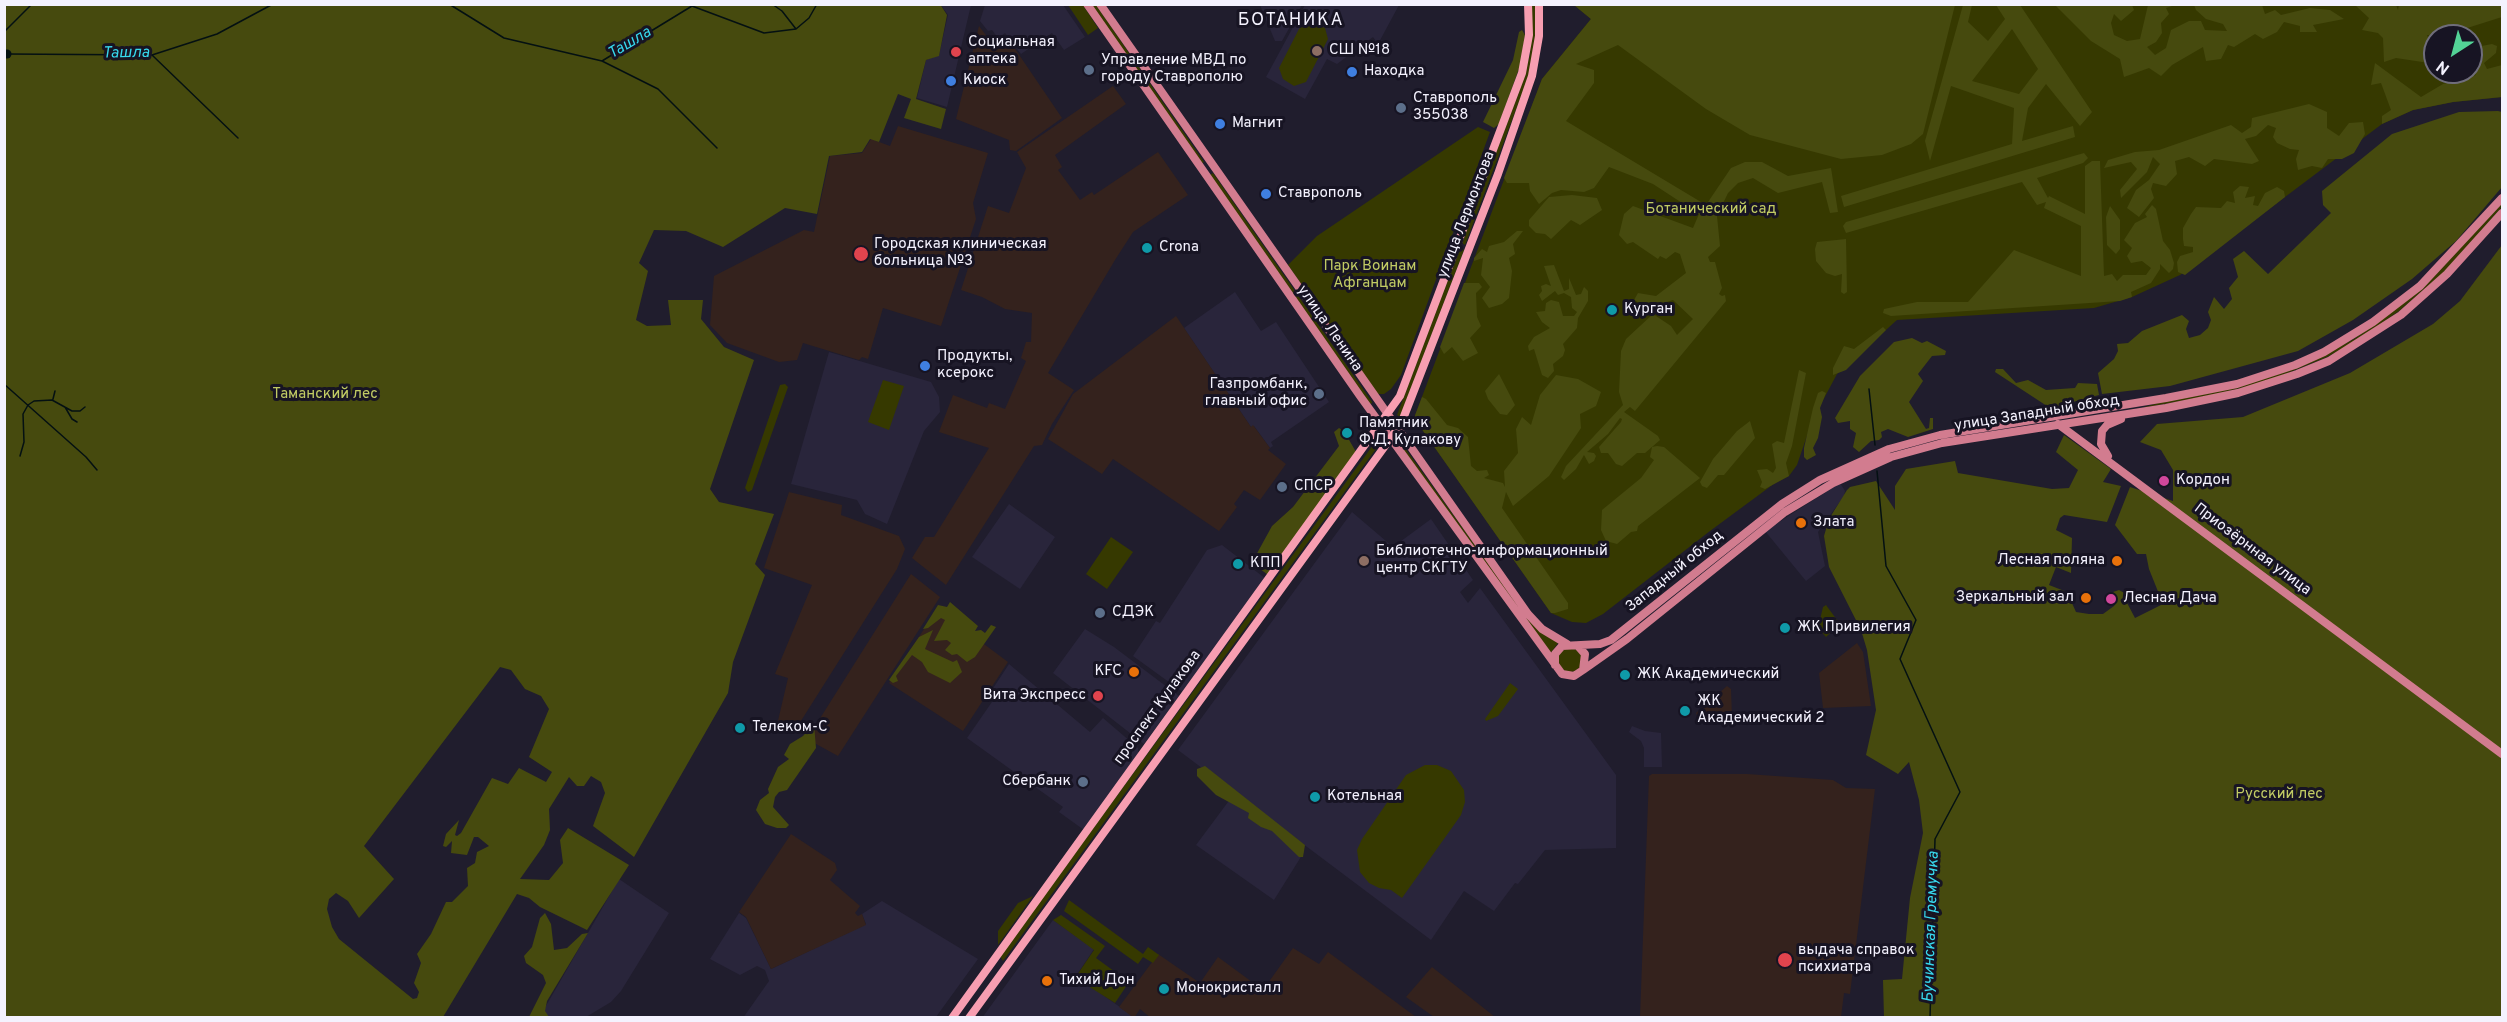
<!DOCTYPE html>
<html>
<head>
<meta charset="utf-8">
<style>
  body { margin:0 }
  #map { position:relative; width:2507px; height:1022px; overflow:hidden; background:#201d2d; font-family:Overpass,sans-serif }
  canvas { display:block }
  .frame { position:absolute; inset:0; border:6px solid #f4f2fe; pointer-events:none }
  .north { position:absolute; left:2423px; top:24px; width:60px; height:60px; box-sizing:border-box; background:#171423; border:2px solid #6f6d7b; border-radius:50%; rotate:216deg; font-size:16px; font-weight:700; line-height:24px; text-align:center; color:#f4f2fe }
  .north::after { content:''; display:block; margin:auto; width:21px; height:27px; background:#53d396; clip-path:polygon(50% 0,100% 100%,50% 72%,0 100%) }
</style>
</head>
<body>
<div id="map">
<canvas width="2507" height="1022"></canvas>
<div class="frame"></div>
<div class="north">N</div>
</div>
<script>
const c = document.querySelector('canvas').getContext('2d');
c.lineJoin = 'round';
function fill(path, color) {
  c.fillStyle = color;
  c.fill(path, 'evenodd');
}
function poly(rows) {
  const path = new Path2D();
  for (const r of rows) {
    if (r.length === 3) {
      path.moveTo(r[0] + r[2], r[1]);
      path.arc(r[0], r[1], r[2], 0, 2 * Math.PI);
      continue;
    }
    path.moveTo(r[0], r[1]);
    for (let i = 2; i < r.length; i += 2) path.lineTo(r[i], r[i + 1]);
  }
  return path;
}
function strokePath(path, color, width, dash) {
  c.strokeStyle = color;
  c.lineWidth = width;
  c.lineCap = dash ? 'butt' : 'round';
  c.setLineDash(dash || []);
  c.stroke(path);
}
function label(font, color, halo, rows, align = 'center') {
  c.font = font + ' Overpass,sans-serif';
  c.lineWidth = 6;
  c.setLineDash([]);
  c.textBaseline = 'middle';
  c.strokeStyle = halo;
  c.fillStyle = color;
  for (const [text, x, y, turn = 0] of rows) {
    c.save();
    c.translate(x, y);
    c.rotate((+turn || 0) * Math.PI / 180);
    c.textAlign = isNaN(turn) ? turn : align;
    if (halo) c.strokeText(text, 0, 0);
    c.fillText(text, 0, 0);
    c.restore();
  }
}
const built = poly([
  [941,5,971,5,947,107,917,98,926,60,939,55,948,15],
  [985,5,1063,5,1085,37,1064,50,1052,33,1021,54,1005,33,998,38,992,30,988,31,980,21],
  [1260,5,1302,5,1282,41,1275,41],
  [1305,5,1399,5,1378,44,1373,37,1337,64,1327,59,1305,99,1266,77],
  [1235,292,1261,331,1276,322,1329,402,1271,442,1273,446,1270,448,1254,426,1251,427,1184,328],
  [829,352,931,382,939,397,940,412,924,431,887,524,865,514,857,500,791,484],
  [1840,483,1845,491,1844,496,1818,532,1825,566,1806,581,1765,531],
  [1009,504,1055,537,1020,589,972,557],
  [1352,512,1393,547,1431,519,1473,580,1460,592,1468,603,1480,588,1616,775,1616,848,1545,850,1518,884,1515,883,1494,911,1464,891,1431,940,1178,750],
  [1222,545,1266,579,1184,693,1133,656,1156,621,1160,623,1207,550],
  [1085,629,1114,647,1179,696,1144,744,1053,673],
  [1009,664,1090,732,1103,718,1138,748,1138,754,1084,830,1059,812,1063,807,967,738,994,699,990,693],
  [1632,726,1645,731,1661,733,1662,767,1644,767,1644,748,1641,741,1629,732],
  [1231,798,1304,852,1274,900,1196,845],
  [619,879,669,913,621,991,611,1002,586,1017,539,1018],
  [882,901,978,959,936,1017,743,1018,769,981,765,970,757,966,740,975,710,959,739,913,746,918,771,969,866,924,862,914],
  [1053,920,1094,949,1076,976,1134,1017,982,1018]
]);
const industrial = poly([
  [979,26,994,46,1007,37,1062,118,1016,151,1010,150,1009,140,956,119],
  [1113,86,1126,104,1055,155,1062,167,1058,170,1080,200,1092,192,1094,195,1158,152,1188,195,1133,232,1115,260,1048,373,1074,390,1052,424,1042,445,1034,446,946,585,912,558,925,537,934,537,989,448,939,432,953,395,987,408,989,403,1005,409,1026,361,1021,358,1026,342,1031,342,1032,313,1005,309,982,297,961,290,988,206,1009,213,1026,168,1017,152],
  [898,126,988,153,973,203,976,219,941,326,883,308,868,359,862,357,859,360,803,343,797,360,779,362,727,343,710,325,714,276,804,230,814,232,830,156,862,153,871,139,890,146],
  [1176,316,1251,427,1253,425,1270,448,1268,450,1286,464,1260,500,1244,490,1234,504,1237,507,1219,531,1113,459,1102,474,1048,439,1073,394],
  [789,492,842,505,841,515,899,536,905,549,897,569,799,724,790,729,777,725,788,678,775,674,812,585,764,568],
  [911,574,940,597,838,756,807,739],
  [937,609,1008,662,963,731,889,683],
  [1857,643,1863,652,1871,706,1823,708,1819,673],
  [1727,686,1731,689,1732,717,1700,723,1696,713],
  [1652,774,1747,774,1833,780,1846,788,1875,789,1850,994,1844,993,1841,1017,1640,1017,1649,776],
  [791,834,835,863,837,870,830,880,860,906,855,913,858,916,862,914,866,925,771,969,746,917,739,912],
  [1293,948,1319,964,1328,952,1416,1017,1151,1018,1140,1009,1134,1018,1119,1007,1158,954,1200,983,1218,957,1263,990],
  [1432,967,1495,1017,1434,1017,1406,997]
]);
const green = poly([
  [1068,5,1083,5,1098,28,1088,35],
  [1091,5,1096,5,1204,162,1202,163],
  [1532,5,1536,5,1536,36,1529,75,1465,245,1462,243,1519,92,1530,55],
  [1574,5,2502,5,2502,97,2453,102,2413,110,2382,124,2204,258,2180,275,2132,297,2094,308,1897,320,1837,374,1812,421,1797,465,1789,476,1775,483,1710,531,1603,614,1586,623,1572,622,1551,613,1414,418,1542,79,1591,19],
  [2435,36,2471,36,2471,72,2435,72],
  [1307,21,1325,28,1328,39,1306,82,1294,86,1283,79,1279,68,1299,29],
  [1478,127,1490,132,1401,375,1391,389,1384,394,1376,394,1288,265,1317,236],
  [1213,173,1372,402,1372,403,1370,404,1210,175],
  [2502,203,2502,207,2444,272,2399,311,2356,341,2327,357,2268,381,2205,397,2141,408,2326,354,2354,339,2423,288],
  [1460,248,1464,250,1400,417,1397,415],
  [883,380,904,386,889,430,868,422],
  [785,384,788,387,752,490,748,492,745,488,780,385],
  [1376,441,1378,446,1003,961,1000,956],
  [1402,444,1529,620,1558,643,1550,654,1401,447],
  [1111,537,1133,552,1107,589,1086,574],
  [1826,605,1840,624,1826,637,1818,628,1823,607],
  [1570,660,12],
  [1510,683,1518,689,1498,716,1486,721,1485,719],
  [1425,765,1437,765,1451,771,1464,790,1465,802,1461,815,1402,898,1391,890,1379,888,1369,883,1360,872,1357,850,1362,839,1406,775],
  [1033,896,998,945,998,931,1018,903],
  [1069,900,1143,954,1148,947,1159,955,1153,963,1143,957,1138,964,1064,911],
  [1061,915,1105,946,1096,958,1129,982,1115,1003,1077,979,1077,975,1094,950,1053,920]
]);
const forest = poly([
  [5,4,940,4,947,15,939,56,926,60,916,99,946,109,941,129,904,118,911,99,898,94,879,142,870,139,862,152,829,156,817,214,785,208,723,247,686,231,654,230,639,263,648,271,636,320,647,326,671,325,668,300,703,300,701,319,724,347,754,360,710,489,719,502,774,514,755,564,765,575,733,662,728,693,634,857,593,826,605,793,601,782,591,776,584,786,577,786,569,777,549,809,550,830,544,845,520,879,549,880,563,863,560,840,568,828,629,865,587,930,540,907,529,898,517,894,443,1017,5,1017],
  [500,667,511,670,525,689,541,696,549,709,529,757,552,772,546,782,519,768,508,784,492,778,461,833,457,836,455,835,459,820,446,834,443,846,446,847,452,841,451,853,467,855,474,837,478,837,489,846,477,852,475,863,467,868,468,886,452,902,446,902,431,934,417,954,421,963,414,983,419,992,417,998,413,999,339,939,332,927,327,909,329,899,336,893,348,901,359,918,394,879,364,846],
  [1574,5,1955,5,1923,134,1911,144,1882,155,1841,159,1750,135,1706,109,1618,45,1576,64,1594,70,1594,83,1566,121,1706,205,1731,168,1745,162,1762,162,1788,176,1831,168,1838,212,1830,213,1822,182,1778,193,1753,178,1738,183,1728,193,1717,216,1720,246,1708,257,1710,262,1715,262,1722,288,1719,294,1722,296,1725,295,1726,301,1635,411,1630,407,1624,412,1658,436,1660,440,1645,453,1637,453,1622,466,1616,464,1608,453,1601,453,1599,447,1621,422,1622,419,1620,418,1608,434,1587,452,1594,453,1596,456,1594,461,1589,464,1584,455,1576,469,1564,480,1561,477,1566,466,1623,405,1619,392,1621,351,1626,339,1653,314,1671,326,1677,335,1693,319,1673,300,1648,308,1634,300,1638,293,1656,296,1686,273,1680,254,1675,252,1666,259,1660,256,1658,259,1633,242,1627,244,1619,235,1624,214,1633,206,1693,228,1699,214,1653,184,1609,167,1594,188,1584,192,1561,190,1552,193,1539,204,1530,191,1529,183,1507,183,1504,178,1542,79,1591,19],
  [1963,5,1972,5,1968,22,1988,41,2005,19,1996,5,2020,5,2092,112,2080,126,2046,84,2028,108,2022,141,2073,126,2075,137,1844,207,1841,196,2012,144,2014,108,1951,86,1930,161,1925,141],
  [2012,29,2038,69,2019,94,1972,81],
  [2055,5,2132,5,2134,10,2121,21,2114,14,2111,23,2114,35,2127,41,2140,39,2148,5,2175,5,2166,8,2169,14,2161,23,2162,33,2156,42,2147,47,2155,55,2166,48,2171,30,2189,21,2201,21,2205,30,2227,31,2223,24,2206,19,2196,10,2194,5,2262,5,2265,14,2275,10,2281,15,2310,8,2330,10,2344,19,2313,25,2317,32,2300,32,2300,26,2284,22,2277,32,2263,39,2255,34,2234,47,2228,45,2221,59,2206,61,2203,47,2172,65,2161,76,2149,68,2124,77,2120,59,2091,41],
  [2355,5,2396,5,2398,10,2399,5,2502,5,2502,17,2442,36,2427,35,2432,48,2429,63,2396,58,2384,62,2383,38,2378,33,2362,30,2369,18],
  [1522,30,1525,35,1521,63,1499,124,1494,128,1483,122,1513,60,1519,32],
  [2492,44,2497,46,2496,53,2484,63,2487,69,2502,65,2502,97,2453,102,2413,110,2382,124,2382,116,2391,110,2381,83,2371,85,2375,63,2421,97,2443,84,2476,75,2471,71,2471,48],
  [2309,104,2327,112,2327,128,2339,136,2349,123,2363,122,2365,134,2354,153,2342,159,2328,159,2322,168,2312,166,2298,170,2296,159,2299,150,2290,149,2277,143,2273,137,2276,128,2268,125,2256,136,2245,139,2259,161,2252,164,2214,159,2205,166,2189,157,2175,161,2177,174,2166,186,2153,183,2151,189,2154,198,2139,217,2127,208,2136,190,2149,180,2160,164,2153,157,2147,172,2121,198,2120,190,2137,169,2131,162,2104,168,2108,160,2135,152,2159,150,2231,125,2242,133,2251,127,2252,118],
  [2498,111,2502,112,2502,187,2456,241,2412,279,2353,320,2298,351,2170,386,2102,394,2098,373,2114,359,2118,351,2117,344,2128,343,2142,331,2182,315,2189,321,2186,329,2189,338,2200,335,2208,328,2211,320,2208,312,2214,297,2224,309,2232,299,2229,288,2238,277,2233,259,2244,251,2268,274,2331,213,2323,205,2322,191,2392,134,2459,112],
  [2084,153,2088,158,2083,163,2037,178,2048,198,2049,196,2085,214,2085,166,2092,161,2100,161,2104,276,2112,274,2117,281,2123,275,2146,275,2151,268,2142,261,2131,263,2127,256,2132,248,2124,240,2135,223,2147,217,2145,214,2152,205,2156,209,2163,241,2170,250,2174,263,2173,269,2169,273,2160,264,2160,269,2151,283,2131,292,2132,297,2120,301,1891,316,1883,313,1884,309,1917,302,1968,302,2014,250,2081,276,2081,226,2044,208,2046,202,2037,205,2022,182,1846,233,1843,226,1846,222],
  [2240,186,2249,187,2245,198,2255,196,2253,205,2258,206,2265,193,2277,187,2284,191,2285,197,2185,275,2178,272,2177,262,2180,256,2193,252,2193,247,2184,246,2183,239,2183,228,2191,214,2196,207,2221,208,2227,201,2235,203,2233,192],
  [1572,195,1597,198,1602,210,1580,225,1571,220,1551,239,1545,234,1536,233,1529,226,1529,220,1549,197],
  [2110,206,2120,220,2120,249,2116,254,2107,245,2106,217],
  [1517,231,1523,231,1513,244,1515,254,1509,258,1512,271,1509,298,1502,304,1489,308,1482,298,1490,287,1481,275,1483,258,1474,261,1474,258,1482,249,1487,252,1489,246,1504,242],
  [1846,239,1847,292,1844,294,1841,292,1842,274,1835,276,1826,273,1816,261,1815,249,1817,242],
  [2502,245,2502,1017,1884,1017,1883,980,1902,979,1910,898,1923,833,1919,800,1909,762,1898,774,1866,755,1876,710,1867,650,1861,630,1829,567,1824,536,1829,519,1847,490,1850,487,1876,481,1895,510,1895,486,1906,469,1955,461,1958,473,2052,489,2069,488,2078,470,2056,452,2064,435,2111,469,2103,482,2121,486,2107,522,2064,515,2060,518,2056,530,2072,538,2071,573,2056,567,2049,585,2067,592,2076,612,2089,614,2103,614,2114,606,2118,599,2113,592,2119,590,2128,595,2125,599,2135,618,2163,604,2149,569,2146,554,2137,554,2115,525,2130,487,2173,501,2173,470,2161,450,2140,442,2157,424,2243,417,2350,373,2433,324,2460,301],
  [1554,265,1564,291,1569,289,1569,278,1576,295,1581,294,1584,287,1588,291,1588,301,1578,318,1577,328,1563,344,1565,350,1563,356,1553,364,1554,371,1548,378,1542,375,1534,349,1529,351,1528,346,1534,337,1550,328,1542,322,1536,312,1545,311,1546,303,1551,300,1559,302,1563,316,1574,316,1577,312,1572,308,1571,297,1564,293,1558,295,1555,291,1542,301,1539,295,1542,291,1541,286,1546,284,1551,286,1544,266],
  [1464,283,1479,283,1482,287,1476,293,1477,317,1481,326,1470,338,1478,353,1463,361,1452,347,1444,354,1440,347],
  [1883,327,1886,330,1846,370,1833,375,1833,368,1844,346,1854,349],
  [1912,338,1922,343,1927,341,1946,351,1945,355,1932,356,1918,374,1923,381,1909,402,1926,429,1929,428,1930,418,1933,418,1933,429,1908,437,1888,429,1881,432,1882,437,1879,440,1871,441,1859,452,1853,447,1856,433,1850,429,1850,421,1838,423,1835,418,1860,376,1894,342],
  [1996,369,2003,369,2016,383,2028,380,2046,390,2075,388,2078,383,2097,384,2099,395,2050,408,1995,372],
  [1799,370,1806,373,1792,446,1786,463,1789,476,1765,489,1760,487,1762,482,1757,470,1767,469,1773,473,1776,468,1772,444,1777,441,1784,443],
  [1499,374,1515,405,1507,415,1500,414,1488,399,1485,391],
  [1556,375,1578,379,1601,392,1596,406,1580,414,1581,428,1549,476,1513,506,1506,492,1502,508,1568,603,1568,609,1555,613,1551,613,1414,418,1422,397,1426,399,1447,425,1458,428,1468,437,1471,466,1477,471,1487,470,1489,475,1484,478,1503,483,1505,487,1504,471,1518,453,1516,429,1522,417,1531,425,1540,395],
  [1822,391,1826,393,1820,408,1822,417,1818,438,1813,448,1816,455,1807,460,1804,457,1804,448,1813,408,1818,393],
  [1750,421,1755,438,1724,475,1718,475,1707,488,1702,486,1700,482,1713,459,1737,431],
  [1339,428,1344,431,1356,452,1268,575,1255,565,1255,557,1272,526,1293,507,1339,446,1334,432],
  [1657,446,1664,447,1700,478,1638,526,1637,531,1631,532,1617,544,1606,541,1601,530,1602,510,1641,478,1654,460,1650,457,1652,447],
  [950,602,978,626,975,631,981,630,985,633,991,625,996,627,975,657,967,662,957,654,952,655,945,650,951,643,947,640,934,641,945,620,941,618,928,628,923,629,938,605,947,607],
  [933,630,925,649,953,662,957,660,962,672,950,683,928,672,922,662,912,655,896,676,898,681,893,683,889,680,919,637],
  [814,724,816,748,787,790,779,792,775,797,773,807,789,825,786,828,777,828,765,824,756,810,760,800,769,793,768,789,778,767,789,759,784,755,790,744,803,736],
  [1205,766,1305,845,1303,857,1299,857,1272,831,1261,827,1248,818,1249,813,1216,795,1197,776,1197,769],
  [545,913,551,924,554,950,567,948,582,934,588,933,547,1001,545,1011,549,1017,529,1017,546,983,543,975,526,963,524,956,532,947,540,918]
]);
const stream = poly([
  [449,4,504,38,602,61,692,6,764,33,796,29,809,18,817,4],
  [772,4,782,11,796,29],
  [4,32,32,4],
  [7,54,152,55,217,34,273,4],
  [152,55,238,138],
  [602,61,658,89,717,148],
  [4,384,86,457,97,470],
  [1869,389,1875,445],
  [53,399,55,391],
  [65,407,72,419,77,422],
  [20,456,24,442,23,414,28,405,34,401,52,400,72,411,80,411,85,407],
  [1877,471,1886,566,1916,620,1900,659,1960,792,1935,839,1930,1018]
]);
const river = poly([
  [4,54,7,54]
]);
const secondary = poly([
  [1087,4,1360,396,1562,674,1574,676,1583,670,1585,654,1578,646],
  [1100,4,1528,614,1542,629,1567,644],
  [2058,424,2502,754],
  [2108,456,2101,444,2102,431,2107,425,2121,419],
  [1555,665,1555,654,1562,646,1600,644,1611,640,1782,504,1820,480,1889,449,1940,435,2166,398,2237,384,2295,365,2324,352,2373,322,2420,286,2502,198],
  [1583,670,1627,639,1785,512,1833,483,1891,457,1942,443,2166,408,2238,393,2297,374,2329,361,2401,315,2447,274,2502,213]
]);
const primary = poly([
  [952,1018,1400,396,1522,73,1529,35,1528,4],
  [969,1018,1401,424,1498,174,1532,76,1539,36,1539,4]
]);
const markers = [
  [1317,51,6,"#8d6e63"],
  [956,52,6,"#e0444e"],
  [1089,70,6,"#5c6f8a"],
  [1352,72,6,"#3f7fe0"],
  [951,81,6,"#3f7fe0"],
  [1401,108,6,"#5c6f8a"],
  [1220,124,6,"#3f7fe0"],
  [1266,194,6,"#3f7fe0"],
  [1147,248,6,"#0f9aa8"],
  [861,254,8,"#e0444e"],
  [1612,310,6,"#0f9aa8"],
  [925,366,6,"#3f7fe0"],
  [1319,394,6,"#5c6f8a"],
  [1347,433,6,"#0f9aa8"],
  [2164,481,6,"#d1479c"],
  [1282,487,6,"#5c6f8a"],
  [1801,523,6,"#e8710a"],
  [1364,561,6,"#8d6e63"],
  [2117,561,6,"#e8710a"],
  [1238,564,6,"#0f9aa8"],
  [2086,598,6,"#e8710a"],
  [2111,599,6,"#d1479c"],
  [1100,613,6,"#5c6f8a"],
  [1785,628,6,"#0f9aa8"],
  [1134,672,6,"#e8710a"],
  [1625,675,6,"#0f9aa8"],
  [1098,696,6,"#e0444e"],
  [1685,711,6,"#0f9aa8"],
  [740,728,6,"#0f9aa8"],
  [1083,782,6,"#5c6f8a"],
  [1315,797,6,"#0f9aa8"],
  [1785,960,8,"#e0444e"],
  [1047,981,6,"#e8710a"],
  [1164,989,6,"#0f9aa8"]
];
const poiNames = [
  ["Социальная",968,43],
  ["аптека",968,60],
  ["СШ №18",1329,51],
  ["Управление МВД по",1101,61],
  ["городу Ставрополю",1101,78],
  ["Находка",1364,72],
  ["Киоск",963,81],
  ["Ставрополь",1413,99],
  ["355038",1413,116],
  ["Магнит",1232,124],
  ["Ставрополь",1278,194],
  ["Городская клиническая",874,245],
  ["больница №3",874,262],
  ["Crona",1159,248],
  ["Курган",1624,310],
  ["Продукты,",937,357],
  ["ксерокс",937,374],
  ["Газпромбанк,",1307,385,"right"],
  ["главный офис",1307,402,"right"],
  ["Памятник",1359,424],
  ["Ф.Д. Кулакову",1359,441],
  ["Кордон",2176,481],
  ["СПСР",1294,487],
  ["Злата",1813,523],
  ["Библиотечно-информационный",1376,552],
  ["центр СКГТУ",1376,569],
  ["Лесная поляна",2105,561,"right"],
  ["КПП",1250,564],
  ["Зеркальный зал",2074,598,"right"],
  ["Лесная Дача",2123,599],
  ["СДЭК",1112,613],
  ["ЖК Привилегия",1797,628],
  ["KFC",1122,672,"right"],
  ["ЖК Академический",1637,675],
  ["Вита Экспресс",1086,696,"right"],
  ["ЖК",1697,702],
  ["Академический 2",1697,719],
  ["Телеком-С",752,728],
  ["Сбербанк",1071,782,"right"],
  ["Котельная",1327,797],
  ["выдача справок",1798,951],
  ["психиатра",1798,968],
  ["Тихий Дон",1059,981],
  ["Монокристалл",1176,989]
];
const parkNames = [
  ["Ботанический сад",1711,210],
  ["Парк Воинам",1370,267],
  ["Афганцам",1370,284],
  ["Таманский лес",325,395],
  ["Русский лес",2279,795]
];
const streetNames = [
  ["улица Лермонтова",1467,215,-69],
  ["улица Ленина",1329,329,55],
  ["улица Западный обход",2037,414,-9],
  ["Приозёрнная улица",2252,550,37],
  ["Западный обход",1675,572,-39],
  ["проспект Кулакова",1158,708,-54]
];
const waterNames = [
  ["Ташла",630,44,-31],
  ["Ташла",126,54,-1],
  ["Бучинская Гремучка",1932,927,-88]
];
const quarterNames = [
  ["БОТАНИКА",1291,21]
];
fill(built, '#29253b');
fill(industrial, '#34221d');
fill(green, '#363900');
fill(forest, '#464a0e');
strokePath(stream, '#041012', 1.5);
strokePath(river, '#041012', 9);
strokePath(secondary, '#d27c8f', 8);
strokePath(primary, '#f79eb1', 8);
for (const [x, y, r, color] of markers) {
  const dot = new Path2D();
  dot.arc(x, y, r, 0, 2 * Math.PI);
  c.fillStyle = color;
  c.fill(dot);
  strokePath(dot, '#171423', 2);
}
label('15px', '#f4f2fe', '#171423', poiNames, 'left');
label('15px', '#c2cc64', '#171423', parkNames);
label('15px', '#f4f2fe', '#171423', streetNames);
label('italic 16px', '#37d9ee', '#171423', waterNames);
c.letterSpacing = '1.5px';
label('18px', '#f4f2fe', '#171423', quarterNames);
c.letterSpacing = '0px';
</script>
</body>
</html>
